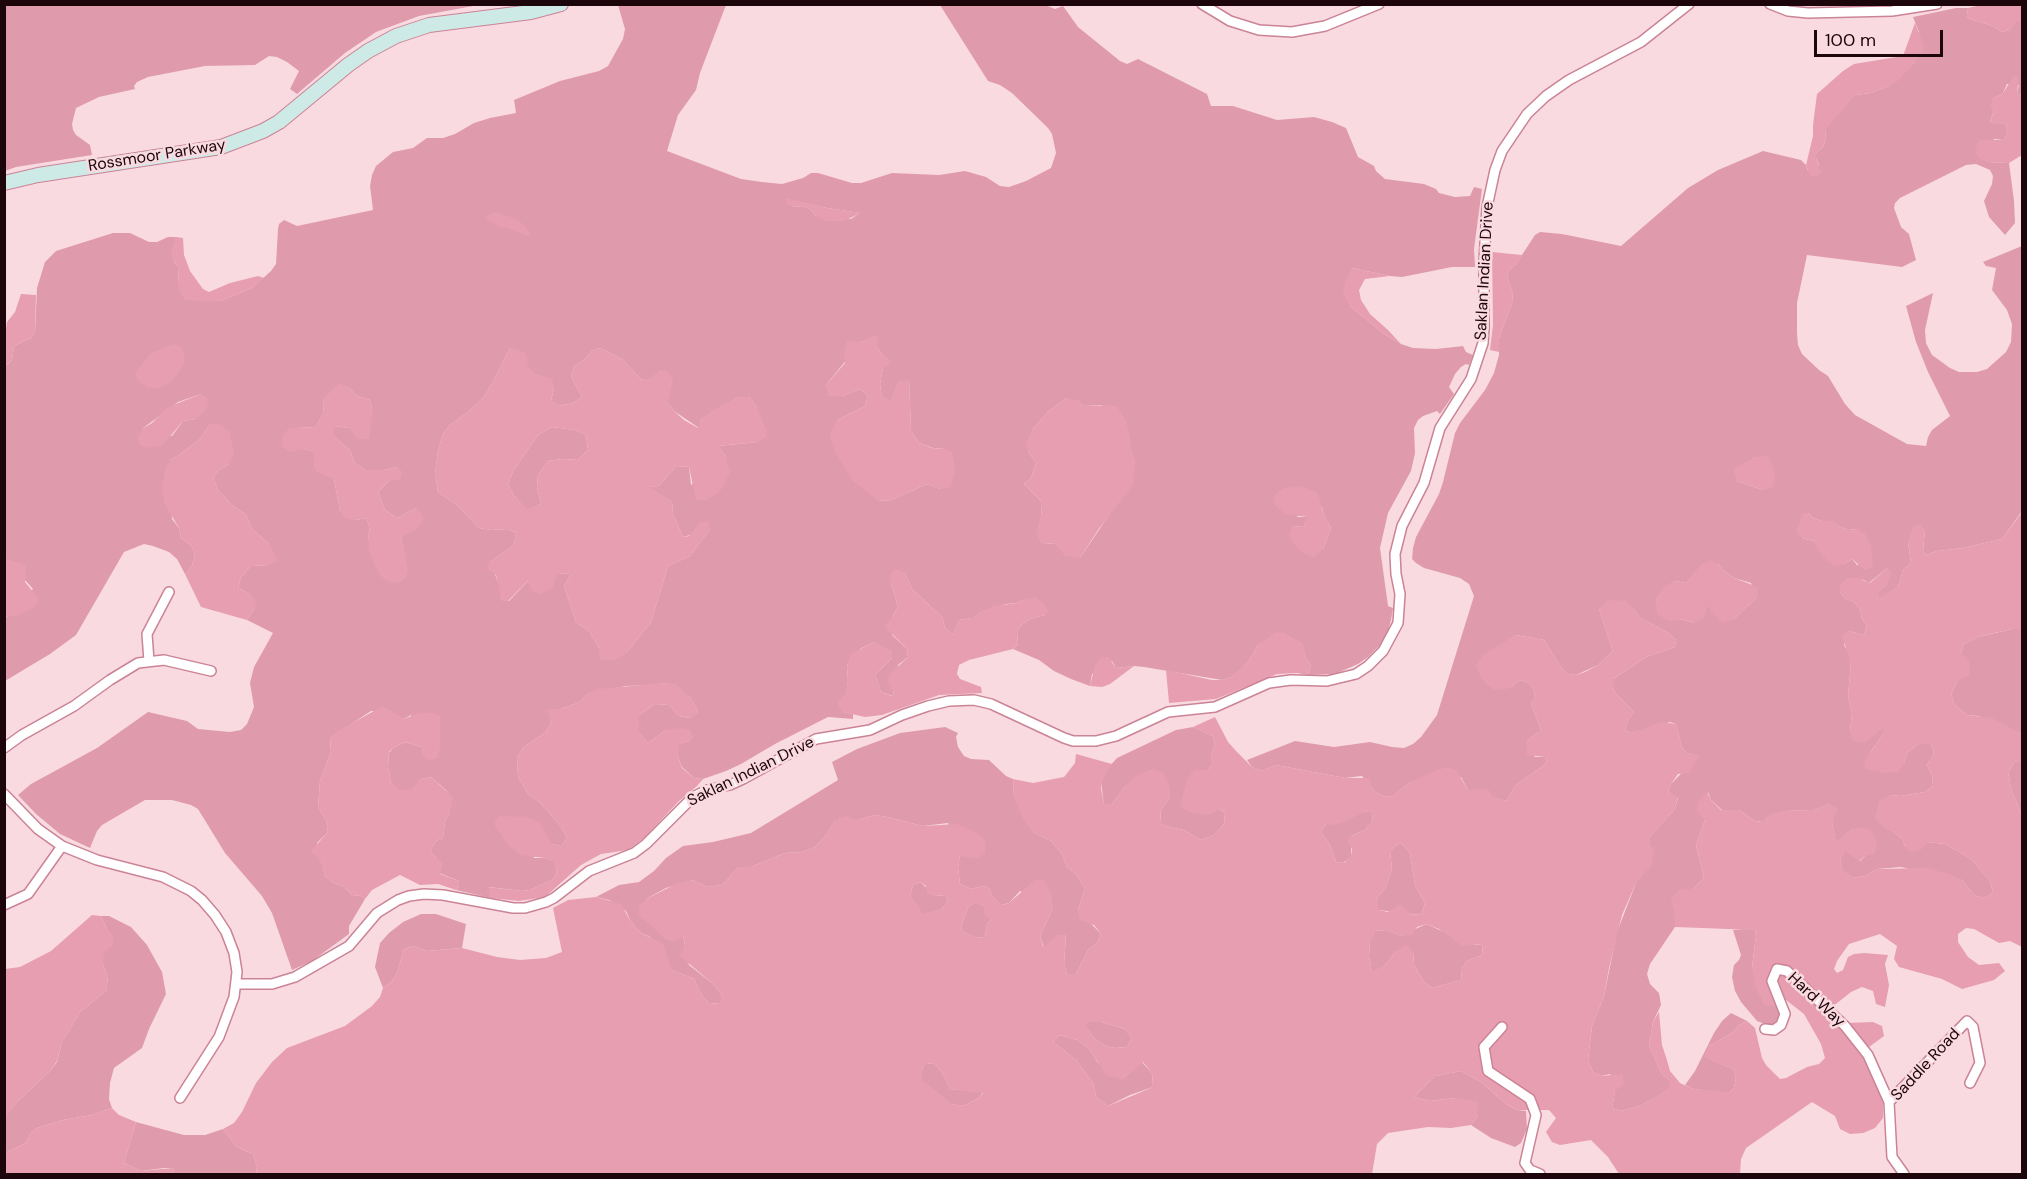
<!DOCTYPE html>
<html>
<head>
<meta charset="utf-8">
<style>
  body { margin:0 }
  #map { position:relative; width:2027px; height:1179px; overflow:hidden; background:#fadae1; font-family:"DM Sans",sans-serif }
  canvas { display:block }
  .frame { position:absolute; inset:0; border:6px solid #1d050c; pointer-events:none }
  .scale { position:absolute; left:1814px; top:30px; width:129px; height:27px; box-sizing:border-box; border:3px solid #1d050c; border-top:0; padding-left:8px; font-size:18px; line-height:21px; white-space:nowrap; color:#1d050c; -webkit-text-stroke:4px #fadae1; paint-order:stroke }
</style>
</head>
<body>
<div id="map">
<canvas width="2027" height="1179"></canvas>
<div class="frame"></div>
<div class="scale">100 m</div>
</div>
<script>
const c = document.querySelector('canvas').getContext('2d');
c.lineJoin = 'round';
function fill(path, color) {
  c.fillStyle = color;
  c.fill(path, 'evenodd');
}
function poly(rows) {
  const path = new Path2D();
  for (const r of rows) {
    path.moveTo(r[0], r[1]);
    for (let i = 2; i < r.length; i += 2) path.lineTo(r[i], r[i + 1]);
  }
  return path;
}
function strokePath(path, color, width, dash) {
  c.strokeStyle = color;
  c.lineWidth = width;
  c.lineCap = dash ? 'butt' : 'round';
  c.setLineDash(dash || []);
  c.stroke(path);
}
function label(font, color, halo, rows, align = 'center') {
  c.font = font + ' "DM Sans",sans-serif';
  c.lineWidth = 5;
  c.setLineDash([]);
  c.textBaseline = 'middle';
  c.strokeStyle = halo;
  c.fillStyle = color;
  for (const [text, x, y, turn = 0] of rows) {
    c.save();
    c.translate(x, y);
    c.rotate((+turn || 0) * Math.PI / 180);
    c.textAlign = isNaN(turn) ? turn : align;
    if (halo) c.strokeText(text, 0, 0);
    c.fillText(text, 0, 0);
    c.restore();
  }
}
const green = poly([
  [484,4,419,16,376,32,345,53,297,94,290,89,299,71,287,62,277,57,269,56,255,65,205,66,148,77,137,82,134,86,135,89,99,97,76,108,72,124,73,130,76,135,90,145,92,155,16,167,5,171,5,5],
  [1043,4,1055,9,1063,6,1078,27,1120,61,1127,64,1138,59,1207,94,1211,106,1233,106,1277,120,1314,117,1332,122,1346,128,1358,157,1374,166,1376,171,1385,179,1424,184,1436,189,1439,193,1455,197,1470,196,1474,187,1482,189,1474,249,1475,267,1452,267,1402,277,1390,276,1352,268,1350,306,1384,334,1401,344,1413,348,1436,349,1463,346,1466,352,1473,355,1469,365,1466,364,1461,367,1455,374,1449,387,1454,394,1440,414,1437,411,1423,416,1418,420,1414,428,1415,453,1411,471,1388,513,1380,548,1388,606,1393,608,1391,620,1388,631,1379,646,1368,657,1358,664,1335,674,1308,675,1311,666,1306,658,1302,644,1282,633,1258,645,1249,661,1240,670,1232,677,1222,680,1144,667,1134,666,1116,668,1112,661,1092,674,1090,686,1071,679,1054,671,1039,660,1013,649,1018,644,1017,632,1021,625,1030,619,1045,615,1025,599,1017,603,1006,604,981,612,973,618,959,620,953,635,945,628,942,617,912,589,905,573,891,584,898,606,892,618,892,635,907,649,908,657,898,665,893,696,881,692,875,675,892,658,881,646,874,642,860,649,847,665,848,681,843,712,853,714,853,719,828,717,775,744,741,764,726,771,703,779,694,778,682,767,677,755,678,744,690,741,666,730,648,743,639,733,639,715,655,704,669,705,679,716,690,718,698,712,690,697,667,683,653,685,626,686,587,694,580,702,561,709,548,709,551,723,546,732,524,747,517,757,518,776,528,794,537,800,545,808,562,828,567,838,561,846,552,844,533,858,545,858,554,861,557,870,555,877,550,881,530,890,522,891,489,887,491,898,456,890,459,887,459,881,439,873,437,859,430,851,436,841,443,838,445,821,450,812,447,791,431,777,421,779,411,791,398,790,391,782,388,766,389,753,393,748,405,742,421,747,429,761,411,715,404,719,392,713,371,711,330,738,331,752,320,781,318,807,326,820,328,832,317,843,325,876,332,882,344,887,352,895,361,896,365,899,349,926,349,934,312,961,292,970,272,913,262,896,225,853,198,809,191,805,172,800,145,800,102,825,97,831,90,848,60,834,36,814,18,795,31,784,97,748,148,712,187,721,198,729,230,732,241,730,247,724,254,707,250,683,254,667,273,633,247,620,255,608,250,594,238,588,241,577,251,566,269,565,269,544,252,529,246,515,232,505,218,490,213,478,219,470,229,464,210,424,200,439,179,455,170,460,172,519,179,528,181,538,191,545,195,554,192,566,185,574,177,559,169,552,153,546,144,544,124,552,76,635,50,654,5,681,4,615,8,617,33,589,5,558,5,363,7,365,12,360,14,346,31,338,35,333,37,288,45,262,56,251,113,233,130,233,149,242,157,242,168,237,176,237,173,261,179,267,178,283,220,301,252,288,271,271,276,264,278,229,279,224,284,220,297,226,373,210,370,186,372,175,376,166,393,152,413,148,427,138,443,138,455,134,474,123,490,118,516,113,514,100,560,81,599,71,608,66,623,39,625,29,618,5,726,5,700,73,696,90,678,115,667,151,741,179,762,182,782,184,803,178,811,173,818,173,852,183,861,183,892,173,939,175,965,171,986,177,1000,186,1009,187,1026,181,1051,168,1056,153,1052,134,1048,128,1012,93,1000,85,988,81,940,5],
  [787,199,827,208,860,213,851,219,816,216,810,209,803,206,793,207],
  [877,336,877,348,883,355,883,368,880,384,882,397,891,401,898,383,909,380,911,431,919,443,933,448,945,449,940,489,927,484,889,501,877,500,837,420,865,406,868,396,860,389,842,396,826,385,861,342],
  [510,348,533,373,554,388,551,401,558,406,573,403,582,397,571,376,574,366,584,360,592,351,600,348,622,359,642,380,649,379,662,371,668,403,674,411,699,428,701,419,738,397,749,397,756,406,760,418,758,442,718,446,726,457,691,485,689,467,676,466,659,486,648,487,672,502,673,514,683,537,710,529,690,556,668,566,651,622,627,652,614,659,599,648,590,632,576,622,564,586,571,574,558,573,529,580,509,601,502,601,500,587,490,562,514,545,516,533,508,529,492,530,479,528,458,506,438,492,435,474,438,451,443,434,450,425,468,412,483,398,493,382],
  [348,387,357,396,370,400,372,409,368,439,349,428,334,426,334,437,350,450,354,462,365,470,384,470,398,467,389,481,378,492,385,510,397,518,416,508,408,532,401,537,404,553,368,539,370,527,366,518,355,520,340,511,334,479,314,466,315,452,304,449,301,427,315,428,323,414,324,398],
  [201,394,196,419,183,421,172,436,142,429,178,402],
  [1066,398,1084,405,1102,405,1129,443,1135,463,1107,518,1080,558,1056,544,1042,543,1037,534,1041,518,1042,502,1024,484,1031,478,1036,463,1028,451,1033,429,1048,412],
  [1322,507,1324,516,1331,528,1323,549,1292,527,1304,526,1308,517,1296,517],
  [1956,8,1968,8,1967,16,1970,19,1993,26,2002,32,2010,30,2015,22,2022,22,2022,97,2017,93,2019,85,2007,84,2003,93,1993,99,1994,110,1990,122,2005,124,2008,132,2004,140,1994,139,1987,162,2009,163,2014,201,2015,223,2005,235,1989,217,1984,201,1992,184,1993,176,1990,170,1976,164,1966,165,1900,198,1895,203,1894,208,1901,227,1909,234,1916,260,1902,267,1807,255,1797,303,1797,333,1798,345,1802,354,1819,370,1828,376,1845,404,1855,415,1907,444,1926,446,1928,437,1932,430,1950,416,1928,372,1916,342,1906,306,1933,293,1925,330,1926,343,1932,355,1950,368,1959,372,1977,372,1987,369,2006,352,2011,342,2012,324,2007,310,1992,290,1996,268,1986,266,1983,262,2022,246,2022,511,2002,539,1963,548,1937,551,1926,555,1923,551,1925,530,1908,542,1911,563,1903,570,1898,587,1879,599,1877,594,1887,584,1887,568,1869,583,1864,580,1848,578,1840,586,1840,592,1844,598,1854,602,1860,609,1862,619,1867,626,1864,635,1849,631,1844,645,1850,655,1851,663,1848,696,1852,714,1850,731,1883,727,1883,734,1870,753,1904,763,1908,752,1919,744,1931,744,1934,754,1927,765,1932,775,1933,786,1925,792,1901,796,1890,795,1884,827,1893,831,1903,840,1905,847,1928,842,1945,844,1965,855,1973,861,1990,881,1993,892,1990,895,1983,898,1974,895,1962,880,1901,867,1877,869,1865,876,1853,878,1843,871,1840,860,1845,850,1860,861,1865,856,1852,829,1836,843,1832,823,1834,816,1829,804,1812,811,1789,810,1762,822,1755,821,1739,810,1722,810,1711,800,1708,792,1705,820,1696,845,1704,878,1693,889,1675,915,1675,927,1650,964,1647,974,1650,984,1659,993,1661,1005,1653,1022,1649,1046,1662,1074,1669,1080,1669,1088,1657,1097,1639,1106,1621,1111,1612,1108,1615,1091,1610,1074,1601,1076,1593,1072,1588,1060,1592,1026,1604,996,1617,932,1636,883,1651,835,1674,810,1678,798,1668,792,1671,784,1698,756,1687,753,1682,748,1676,724,1670,722,1631,733,1625,730,1629,718,1634,712,1616,694,1613,688,1613,679,1646,657,1675,647,1676,640,1667,632,1640,618,1634,609,1599,609,1613,651,1598,665,1576,675,1568,674,1562,669,1544,640,1516,635,1507,641,1511,687,1520,680,1529,683,1534,690,1535,698,1531,704,1541,730,1527,741,1535,757,1545,757,1547,761,1543,766,1516,785,1506,801,1468,790,1461,777,1422,778,1409,783,1393,796,1386,797,1375,792,1362,776,1345,778,1276,765,1262,771,1252,767,1247,760,1295,741,1334,747,1370,742,1392,747,1404,748,1413,744,1421,737,1437,715,1474,596,1469,584,1460,578,1424,568,1416,563,1412,559,1413,548,1416,537,1439,494,1443,482,1455,433,1460,423,1485,390,1494,373,1499,355,1499,338,1512,303,1513,293,1507,278,1509,270,1516,264,1535,235,1540,232,1562,234,1621,246,1688,188,1718,170,1763,151,1801,160,1806,165,1808,171,1819,165,1816,158,1816,153,1823,147,1826,139,1825,130,1829,123,1855,95,1871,93,1889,86,1915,62,1919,32,1913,17],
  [1755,457,1763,490,1737,481,1736,475,1745,464],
  [1808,513,1813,518,1822,521,1833,521,1838,526,1848,530,1857,529,1858,566,1852,559,1844,564,1813,541,1802,538],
  [1719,564,1723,570,1734,578,1751,583,1757,597,1733,620,1706,605,1694,623,1680,619,1656,601,1662,590,1675,581,1686,583,1702,565],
  [552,427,575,430,586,435,588,450,578,460,562,459,548,461,538,475,537,487,541,504,527,510,514,496,508,485,513,471,538,435],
  [2012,629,2022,629,2022,734,1978,716,1967,715,1954,704,1951,694,1957,682,1961,653,1964,644,1978,637],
  [945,727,958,733,956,737,958,747,964,756,971,759,989,760,1006,776,1013,779,1014,796,1033,832,1051,841,1062,854,1067,867,1077,875,1085,889,1078,910,1101,934,1098,942,1088,950,1076,974,1067,974,1064,964,1066,935,1057,936,1044,948,1040,936,1053,908,1020,891,1009,903,1001,905,993,897,988,887,982,886,971,889,960,884,958,868,960,856,948,823,923,826,887,817,874,815,858,820,835,821,827,834,815,847,802,852,785,853,751,867,739,867,722,885,707,887,693,880,666,888,646,899,657,929,666,939,683,936,689,965,713,984,722,995,721,1004,709,1003,702,996,694,979,672,970,650,937,641,933,631,922,626,911,609,900,596,897,619,885,639,882,654,871,666,858,683,846,713,842,751,833,838,780,832,762,857,749,900,733],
  [1193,727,1213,736,1215,746,1211,754,1211,766,1208,770,1219,809,1225,813,1224,824,1214,835,1201,840,1184,830,1169,827,1160,823,1161,810,1170,797,1170,788,1125,786,1112,804,1104,805,1101,782,1108,768,1117,758,1176,730],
  [2015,762,2022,762,2022,817,2011,788,2008,772],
  [1366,811,1373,813,1372,822,1365,830,1351,836,1351,857,1343,863,1336,862,1330,845,1321,832,1326,824],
  [1400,842,1410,853,1415,885,1425,903,1421,915,1378,910,1376,899,1386,887,1392,869,1390,851],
  [920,882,936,896,946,895,948,902,942,909,923,915,910,896,913,885],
  [976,902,984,906,991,920,987,924,985,938,975,937,963,932,961,927,968,907],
  [421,914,436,914,466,924,462,948,427,951,413,946,404,949,397,973,392,981,383,988,375,967,380,943,389,933,403,922],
  [101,916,109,916,131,927,147,945,162,972,166,994,149,1029,142,1048,114,1068,110,1083,109,1099,112,1108,92,1115,63,1120,37,1128,30,1134,26,1143,5,1153,4,1118,15,1104,50,1071,57,1062,62,1042,80,1012,106,991,108,977,102,962,107,929],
  [1426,924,1474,945,1483,944,1482,955,1467,961,1462,968,1461,980,1432,988,1424,982,1414,965,1413,952,1396,951,1385,965,1372,973,1369,956,1370,941,1375,931,1387,930,1401,936],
  [1745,929,1755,930,1756,936,1752,967,1778,1004,1782,1014,1776,1023,1770,1026,1757,1021,1741,1002,1735,991,1732,977,1734,965,1739,960,1741,955,1733,930],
  [1731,1013,1747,1021,1739,1025,1732,1033,1709,1046,1705,1057,1733,1069,1736,1077,1734,1088,1730,1092,1719,1092,1693,1089,1685,1085,1695,1071,1714,1033,1722,1021],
  [1087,1022,1101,1022,1125,1029,1132,1038,1127,1047,1115,1048,1106,1046,1095,1039,1087,1029],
  [1059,1035,1078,1040,1090,1050,1098,1063,1122,1079,1142,1062,1152,1073,1153,1087,1130,1095,1108,1106,1096,1097,1093,1083,1076,1060,1053,1042],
  [925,1063,935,1064,943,1074,950,1089,983,1092,979,1098,963,1106,951,1104,921,1080,922,1070],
  [1461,1071,1481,1082,1506,1104,1517,1110,1526,1111,1527,1129,1521,1143,1515,1147,1491,1138,1471,1125,1478,1116,1455,1098,1430,1101,1414,1097,1435,1076],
  [136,1122,184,1135,205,1135,223,1129,237,1147,253,1154,257,1167,256,1174,174,1174,173,1168,164,1168,141,1171,124,1163]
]);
const forest = poly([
  [2022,4,2022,22,2016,22,2010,30,2002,32,1993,26,1970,19,1967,16,1968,8,1981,5],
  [1915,23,1924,46,1922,54,1899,80,1889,86,1871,93,1855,95,1825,130,1826,139,1823,147,1816,153,1816,158,1821,172,1817,177,1810,176,1806,165,1813,136,1813,125,1817,94,1843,71,1854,64,1903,56],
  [2014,76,2019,77,2017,93,2022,97,2022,155,2009,163,1987,162,1980,159,1976,153,1977,144,1980,140,2004,140,2008,132,2005,124,1990,123,1994,110,1990,105,1993,99,2003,93],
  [786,198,827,208,861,213,844,221,826,221,816,216,810,209,803,206,793,207,787,204],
  [494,212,514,218,523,224,530,233,529,237,514,230,498,226,485,218],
  [176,237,183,238,184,255,190,271,203,289,209,292,230,283,258,276,264,278,252,288,220,301,210,302,185,300,180,293,178,283,179,267,173,261,171,252],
  [1492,252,1522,255,1516,264,1509,270,1507,278,1513,293,1512,303,1499,338,1499,352,1490,350,1493,325],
  [1352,268,1390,276,1365,279,1359,290,1361,300,1370,314,1388,330,1401,344,1384,334,1350,306,1343,293,1345,282],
  [21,294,36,295,35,333,31,338,14,346,12,360,7,365,5,363,5,335,7,322,15,312],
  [878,335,877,348,883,355,892,362,883,368,880,384,882,397,891,400,898,383,909,379,911,431,919,443,932,448,945,449,952,452,955,466,955,474,950,487,940,489,927,484,889,501,877,500,852,480,834,450,830,434,837,420,865,406,868,396,860,389,842,396,828,396,826,385,845,363,844,351,847,341,861,342],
  [173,344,182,347,185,360,180,371,172,381,159,388,147,387,138,380,135,373,151,353],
  [510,348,519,350,526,354,528,366,533,373,552,379,554,388,551,401,558,406,573,403,582,397,571,376,574,366,584,360,592,351,600,348,622,359,642,380,649,378,662,371,667,371,673,380,668,403,674,411,684,420,698,428,701,419,710,412,738,397,749,397,756,406,767,431,766,437,758,442,718,446,726,457,730,473,720,491,706,501,696,500,689,467,676,466,659,486,649,487,672,502,673,514,683,537,689,536,700,522,708,521,710,529,690,556,668,566,651,622,627,652,614,660,600,660,599,648,590,632,576,622,564,586,571,574,558,573,553,587,540,595,531,590,528,581,508,601,502,601,496,575,487,569,490,562,514,545,516,533,508,529,492,530,479,528,458,506,438,492,435,474,438,451,443,434,450,425,468,412,483,398,493,382],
  [552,427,575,430,586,435,588,450,578,460,562,459,548,461,538,475,537,487,541,504,527,509,514,496,508,485,513,471,538,435],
  [339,383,348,387,357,396,370,400,372,409,371,424,369,439,357,439,349,428,334,426,334,437,350,450,354,462,365,470,384,470,398,467,402,472,400,480,389,481,378,492,385,510,397,518,416,508,422,514,423,521,417,529,401,537,408,569,406,578,400,582,391,583,382,577,375,566,369,550,368,539,370,527,366,518,355,520,345,518,340,511,334,479,317,472,314,466,314,452,304,449,289,452,282,446,282,437,288,429,301,427,315,428,323,414,324,398],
  [201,394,208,399,207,409,196,419,183,421,163,445,147,448,140,445,138,437,142,429,152,423,168,407],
  [1066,398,1078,400,1084,405,1117,406,1126,421,1135,463,1133,485,1098,530,1080,558,1065,556,1056,544,1042,543,1036,534,1041,518,1042,502,1024,484,1031,478,1036,463,1028,451,1026,442,1033,429,1048,412],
  [210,424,219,424,229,431,234,453,229,464,219,470,213,478,218,490,232,505,246,515,252,529,269,544,276,556,276,562,269,565,251,566,241,577,238,588,250,594,256,600,255,608,247,620,201,607,185,574,192,566,195,554,191,545,181,538,179,528,164,503,162,487,165,469,170,460,179,455,200,439],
  [1767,456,1772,464,1775,477,1772,488,1763,490,1737,481,1733,469,1755,457],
  [1300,486,1318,493,1324,516,1331,528,1323,549,1314,557,1304,554,1293,543,1289,534,1292,527,1304,526,1307,517,1285,514,1275,505,1275,495,1284,488],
  [2022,512,2022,629,2012,629,1994,633,1978,637,1964,644,1961,653,1969,661,1970,674,1957,682,1951,694,1954,704,1967,715,1992,718,2022,734,2022,762,2015,762,2008,772,2011,788,2022,817,2022,947,2010,941,1999,943,1974,929,1966,928,1958,934,1958,942,1968,957,1979,965,1999,963,2005,971,1994,980,1962,989,1942,979,1899,967,1894,959,1897,946,1880,934,1849,944,1837,961,1834,969,1837,973,1843,970,1848,957,1854,954,1864,953,1888,955,1885,964,1889,985,1885,1007,1876,1004,1873,991,1862,987,1851,992,1832,1007,1837,1016,1847,1023,1873,1022,1882,1026,1884,1036,1862,1052,1880,1091,1883,1103,1883,1118,1875,1128,1863,1133,1850,1134,1840,1129,1835,1116,1812,1102,1746,1148,1741,1159,1740,1174,1619,1174,1608,1157,1591,1140,1560,1145,1552,1142,1546,1132,1556,1118,1549,1110,1517,1110,1506,1104,1481,1082,1461,1071,1435,1076,1414,1097,1430,1101,1455,1098,1477,1101,1478,1116,1471,1125,1451,1128,1428,1127,1388,1133,1377,1144,1372,1174,256,1174,257,1167,253,1154,237,1147,223,1129,234,1123,242,1112,256,1083,272,1062,287,1048,345,1026,372,1006,380,997,383,988,392,981,397,973,404,949,413,946,427,951,462,948,497,957,520,960,546,958,562,952,553,908,568,900,596,897,621,904,631,922,641,933,663,944,672,970,694,979,702,996,709,1003,720,1004,722,995,713,984,680,956,685,945,683,936,672,942,666,939,639,915,639,906,646,899,678,883,693,880,707,887,722,885,739,867,751,867,785,853,802,852,815,847,827,834,835,821,845,816,858,820,874,815,887,817,923,826,957,824,979,834,985,840,985,853,977,859,960,856,958,868,960,884,971,889,982,886,988,887,993,897,1002,905,1009,903,1035,880,1044,880,1052,895,1053,908,1040,936,1043,947,1057,936,1066,934,1064,964,1067,974,1076,974,1088,950,1098,942,1101,934,1094,925,1080,920,1078,910,1085,889,1077,875,1067,867,1062,854,1051,841,1033,832,1024,821,1014,796,1013,779,1033,783,1064,777,1075,763,1076,754,1112,764,1101,782,1101,789,1104,804,1112,804,1125,786,1137,775,1153,769,1164,773,1170,788,1170,797,1161,810,1160,822,1169,827,1184,830,1201,840,1214,835,1224,824,1225,813,1219,809,1209,815,1192,813,1180,807,1187,780,1194,770,1208,770,1211,766,1211,754,1215,746,1213,736,1193,727,1215,717,1228,742,1236,751,1252,767,1262,771,1276,765,1345,778,1369,778,1371,787,1375,792,1386,797,1393,796,1409,783,1435,771,1447,767,1456,770,1468,790,1488,789,1493,797,1506,801,1516,785,1543,766,1547,761,1545,757,1527,755,1527,741,1541,730,1531,704,1535,698,1534,690,1529,683,1520,680,1511,687,1503,690,1493,689,1485,683,1475,666,1484,654,1516,635,1544,640,1562,669,1568,674,1576,675,1585,672,1598,665,1613,651,1599,609,1606,601,1613,600,1626,601,1634,609,1640,618,1667,632,1676,640,1675,647,1646,657,1613,679,1613,688,1616,694,1634,712,1629,718,1625,730,1631,733,1662,722,1676,724,1682,748,1687,753,1699,756,1689,773,1678,774,1671,784,1668,792,1678,797,1674,810,1651,835,1649,843,1654,850,1652,865,1636,883,1622,915,1609,968,1604,996,1592,1026,1588,1060,1593,1072,1601,1076,1622,1074,1624,1084,1615,1091,1612,1108,1621,1111,1639,1106,1657,1097,1669,1087,1669,1080,1662,1074,1649,1046,1653,1022,1659,1012,1662,1045,1666,1057,1670,1071,1680,1083,1693,1089,1730,1092,1734,1088,1736,1077,1733,1069,1704,1057,1709,1046,1732,1033,1739,1025,1747,1021,1755,1028,1762,1058,1766,1065,1780,1079,1786,1078,1807,1067,1819,1064,1825,1058,1821,1044,1804,1014,1786,1000,1773,1006,1764,1005,1755,985,1752,967,1756,936,1755,930,1675,927,1675,915,1671,900,1678,890,1693,889,1704,878,1696,845,1705,820,1697,811,1698,802,1707,792,1711,800,1721,810,1739,810,1755,821,1762,822,1768,815,1775,813,1789,810,1812,811,1829,804,1838,809,1832,823,1836,842,1852,829,1862,827,1871,831,1876,838,1877,848,1874,854,1865,856,1859,861,1845,851,1840,860,1843,870,1853,878,1865,876,1877,869,1927,868,1952,875,1962,880,1974,895,1983,898,1990,895,1993,892,1990,881,1973,861,1965,855,1945,844,1928,842,1922,849,1910,852,1905,847,1903,840,1893,831,1884,828,1875,818,1877,809,1880,800,1890,795,1901,796,1925,792,1933,786,1932,775,1927,765,1934,754,1931,744,1919,744,1908,752,1904,763,1898,772,1885,773,1866,769,1864,762,1883,734,1883,728,1864,743,1853,741,1850,731,1852,714,1848,696,1851,663,1842,636,1849,631,1864,635,1867,626,1862,619,1860,609,1854,602,1844,598,1840,592,1840,586,1847,578,1857,578,1870,583,1887,568,1892,573,1887,584,1878,594,1879,598,1898,587,1903,570,1911,563,1908,542,1913,526,1920,524,1925,530,1923,551,1926,555,1937,551,1963,548,2002,539],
  [1366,811,1373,814,1372,822,1365,830,1351,836,1347,842,1352,849,1351,856,1344,863,1336,862,1330,845,1321,832,1326,824,1333,825,1344,822],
  [1400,842,1410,853,1415,885,1425,903,1421,915,1410,914,1400,904,1388,912,1379,910,1376,899,1386,887,1392,869,1390,851],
  [920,882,926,886,927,894,936,896,946,895,948,902,942,909,923,914,910,896,913,885],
  [976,902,984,906,984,914,991,920,987,924,985,938,975,937,963,932,961,927,968,907],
  [1426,924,1439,929,1462,946,1483,944,1482,955,1467,961,1462,968,1461,980,1432,988,1424,982,1414,965,1413,952,1406,945,1396,951,1385,965,1372,972,1369,956,1370,942,1375,931,1387,930,1401,936,1412,935,1417,927],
  [1087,1022,1101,1022,1125,1029,1132,1038,1127,1047,1115,1048,1106,1046,1095,1039,1087,1029],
  [1059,1035,1078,1040,1090,1050,1106,1075,1122,1079,1143,1062,1152,1073,1153,1087,1108,1106,1096,1097,1093,1083,1076,1060,1053,1042],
  [925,1063,935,1064,943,1074,950,1089,983,1093,979,1098,963,1106,952,1104,922,1080,922,1070],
  [1808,513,1813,518,1822,521,1834,521,1838,526,1848,530,1857,529,1866,535,1871,545,1873,567,1865,570,1852,559,1844,564,1834,566,1822,556,1813,541,1802,538,1796,531,1803,514],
  [4,558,26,565,25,582,39,599,34,607,19,615,8,617,5,615],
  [1710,561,1719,564,1723,570,1734,578,1758,587,1757,597,1733,620,1722,623,1707,606,1704,618,1694,623,1680,619,1669,621,1657,614,1656,601,1662,589,1675,581,1686,583,1702,564],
  [895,569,905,573,912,589,942,617,945,628,953,635,959,620,972,618,981,612,994,606,1017,603,1025,599,1036,597,1043,603,1048,611,1045,615,1030,619,1021,625,1017,632,1018,644,1013,649,969,660,959,665,957,674,960,679,981,687,982,693,939,695,882,715,865,717,843,712,837,703,845,694,848,681,847,666,851,654,874,642,892,651,892,658,875,675,881,692,892,696,894,693,887,680,891,673,908,657,907,649,884,626,892,618,898,606,891,584,891,573],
  [1276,632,1282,633,1303,644,1306,658,1311,666,1308,675,1297,673,1277,674,1216,699,1169,703,1166,670,1212,680,1222,680,1232,677,1249,661,1258,645],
  [1108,657,1116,668,1134,666,1110,684,1102,687,1090,686,1095,666,1101,658],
  [667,683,676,684,690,697,698,712,691,718,679,716,669,705,655,704,639,715,639,733,648,743,666,730,681,728,690,730,694,737,690,741,679,744,677,755,682,768,694,778,703,779,697,786,679,801,645,837,628,850,601,854,581,865,545,897,519,901,491,898,488,887,522,891,530,890,550,881,555,877,557,870,553,861,545,858,521,855,509,846,495,826,495,821,500,816,526,817,539,822,552,844,561,846,567,838,562,828,545,808,537,800,528,794,518,776,517,757,524,747,546,732,551,723,547,709,561,709,580,702,587,694,597,689],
  [383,706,404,719,419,713,433,713,440,716,440,748,437,758,429,761,422,755,421,747,405,742,393,748,389,752,388,766,391,782,399,790,411,790,421,779,431,777,453,797,450,812,445,821,443,838,436,841,430,851,437,859,443,863,440,874,459,881,459,887,456,890,438,884,420,885,400,875,372,890,365,899,361,896,352,895,344,887,332,882,325,876,321,861,311,851,328,832,326,820,318,807,320,781,331,752,330,738,338,731],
  [92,915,101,916,107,929,113,935,113,946,105,951,102,962,108,977,106,991,80,1012,62,1042,57,1061,50,1071,15,1104,5,1118,5,969,20,967,51,951],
  [112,1108,119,1115,136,1122,124,1163,141,1171,173,1168,174,1174,5,1174,5,1153,26,1143,30,1134,37,1128,63,1120,92,1115]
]);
const street = poly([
  [1202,4,1230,21,1259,30,1292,32,1325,26,1379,4],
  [1770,4,1788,11,1808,13,1892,11,1937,4],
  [149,661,147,634,169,592],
  [4,748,22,735,74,706,110,680,138,663,164,660,211,671],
  [4,794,38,829,62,846,97,860,163,877,191,891,202,900,215,915,226,932,234,953,237,972,234,997,219,1037,180,1098],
  [4,905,28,894,62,846],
  [237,984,272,984,295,977,349,946,377,913,398,900,409,896,424,894,443,895,513,908,525,908,546,902,554,898,589,871,634,853,646,844,693,797,707,790,730,785,743,779,816,739,870,730,902,715,928,706,949,701,974,700,991,704,1064,738,1073,741,1096,741,1116,736,1168,712,1215,707,1269,683,1291,680,1327,681,1356,674,1368,666,1383,651,1398,623,1400,594,1396,574,1395,554,1402,526,1424,483,1440,428,1471,379,1483,343,1484,328,1484,262,1487,207,1495,170,1502,151,1527,114,1546,96,1569,80,1641,42,1689,4],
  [1502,1027,1484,1047,1488,1071,1530,1099,1536,1115,1525,1163,1530,1170,1540,1174],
  [1765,1029,1774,1030,1781,1025,1785,1014,1772,981,1777,969,1787,971,1845,1026,1868,1055,1889,1102],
  [1904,1174,1892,1157,1889,1102,1967,1021,1973,1027,1980,1063,1970,1083]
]);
const secondary = poly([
  [4,183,38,175,221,147,263,131,279,122,348,65,368,51,396,36,429,25,531,12,561,4]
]);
const streetNames = [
  ["Rossmoor Parkway",157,156,-9],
  ["Saklan Indian Drive",1485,271,-87],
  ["Saklan Indian Drive",751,772,-26],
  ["Hard Way",1816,1000,43],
  ["Saddle Road",1926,1065,-47]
];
fill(green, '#df9bac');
fill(forest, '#e69eb0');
strokePath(street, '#cb8396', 12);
strokePath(secondary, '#cb8396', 16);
strokePath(street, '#fff', 9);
strokePath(secondary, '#cdeae6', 14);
label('16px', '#1d050c', '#fadae1', streetNames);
</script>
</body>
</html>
